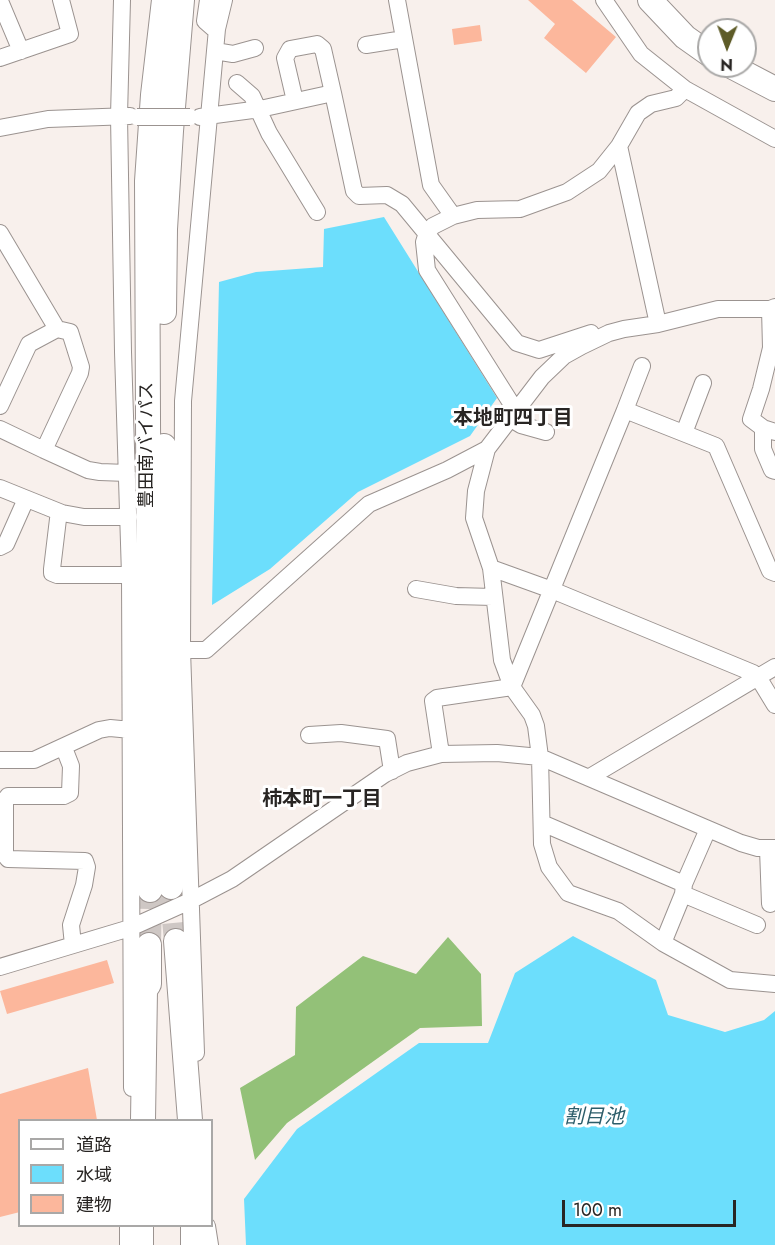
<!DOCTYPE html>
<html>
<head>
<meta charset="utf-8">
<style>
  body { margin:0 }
  #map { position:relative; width:775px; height:1245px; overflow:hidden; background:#f8f0ec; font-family:Jost,"Noto Sans JP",sans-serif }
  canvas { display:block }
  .legend { position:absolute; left:18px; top:1119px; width:195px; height:108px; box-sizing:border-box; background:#fff; border:2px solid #a9a8a7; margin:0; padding:8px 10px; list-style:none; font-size:18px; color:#282523 }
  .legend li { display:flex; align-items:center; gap:12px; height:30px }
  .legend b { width:30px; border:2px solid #a9a8a7 }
  .north { position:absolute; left:697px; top:18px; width:60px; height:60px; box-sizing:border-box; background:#fff; border:2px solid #a9a8a7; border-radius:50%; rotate:181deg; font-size:16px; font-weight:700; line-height:24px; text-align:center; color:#282523 }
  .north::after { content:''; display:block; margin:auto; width:21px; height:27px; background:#5d5b27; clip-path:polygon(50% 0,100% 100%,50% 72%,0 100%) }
  .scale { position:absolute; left:562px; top:1200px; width:174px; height:27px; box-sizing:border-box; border:3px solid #282523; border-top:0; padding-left:8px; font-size:18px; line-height:21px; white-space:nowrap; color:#282523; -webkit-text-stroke:4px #fff; paint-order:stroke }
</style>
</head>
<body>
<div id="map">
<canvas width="775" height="1245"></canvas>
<ul class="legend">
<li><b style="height:8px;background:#fff"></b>道路</li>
<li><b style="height:16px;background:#6cdefc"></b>水域</li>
<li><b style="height:16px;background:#fcb79c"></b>建物</li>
</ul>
<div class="north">N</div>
<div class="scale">100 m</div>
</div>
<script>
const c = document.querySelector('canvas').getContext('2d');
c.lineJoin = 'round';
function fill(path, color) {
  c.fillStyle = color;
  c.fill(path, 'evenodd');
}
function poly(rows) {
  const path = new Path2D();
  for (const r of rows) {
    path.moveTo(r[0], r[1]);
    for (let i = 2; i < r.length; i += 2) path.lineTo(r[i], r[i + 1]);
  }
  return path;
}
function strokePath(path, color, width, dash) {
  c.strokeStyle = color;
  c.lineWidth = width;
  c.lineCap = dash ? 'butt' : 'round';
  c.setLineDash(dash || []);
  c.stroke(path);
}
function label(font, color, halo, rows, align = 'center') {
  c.font = font + ' Jost,"Noto Sans JP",sans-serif';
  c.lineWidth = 6;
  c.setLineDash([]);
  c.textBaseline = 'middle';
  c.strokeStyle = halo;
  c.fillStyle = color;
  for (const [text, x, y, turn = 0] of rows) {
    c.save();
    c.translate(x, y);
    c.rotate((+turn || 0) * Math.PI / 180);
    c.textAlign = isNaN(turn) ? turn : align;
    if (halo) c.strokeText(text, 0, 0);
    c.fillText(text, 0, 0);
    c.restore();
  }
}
const forest = poly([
  [448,937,481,974,482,1026,420,1028,287,1123,255,1160,240,1088,295,1055,296,1007,363,956,416,974]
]);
const water = poly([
  [384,217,497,398,470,436,358,492,270,569,212,605,219,282,256,272,323,267,324,229],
  [573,936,656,980,668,1015,725,1032,764,1020,775,1011,775,1245,246,1245,244,1199,297,1129,419,1043,488,1043,515,973]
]);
const building = poly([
  [528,0,572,0,616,37,586,73,544,38,555,24],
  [480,25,482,41,454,45,452,29],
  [107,960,114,983,7,1014,0,991],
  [88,1068,97,1120,20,1120,20,1212,0,1217,0,1094]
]);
const highwayTunnel = poly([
  [171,887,176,941],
  [149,945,150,890]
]);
const minor = poly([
  [122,0,119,116,123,352,130,575,132,1088],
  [208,0,205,21,213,28,217,29],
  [397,0,431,185,453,216],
  [604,0,641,54,685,89,775,139],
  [0,1,21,51],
  [366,45,404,39],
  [215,51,233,54,255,48],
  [0,58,70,34,61,0],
  [237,83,252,96,269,133,317,212],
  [295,101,285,58,290,49,317,44,323,49,333,93],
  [200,117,260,109,333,93,354,191,359,196,387,195,402,204,517,343,539,350,591,333],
  [0,128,48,119,130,116],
  [619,146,658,324],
  [0,233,57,329],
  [770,309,771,348,761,389,751,419,763,428,775,432],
  [0,406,29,344,57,329,70,332,81,367,80,373,44,450,0,429],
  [625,410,642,366],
  [516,411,427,270,424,242,427,233,433,226,453,216,477,210,520,209,567,192,599,171,619,146,638,113,651,104,676,98,685,89],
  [511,419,521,425,546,432],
  [763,428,763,449,772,470,775,471],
  [684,433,703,383],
  [487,449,476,491,474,518,491,568,502,660,512,687,532,715,536,726,540,757,542,844,549,867,568,893,618,911,663,943,730,980,775,984],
  [44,450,88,470,100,472,127,473],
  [0,488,62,513],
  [129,517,84,517,62,513,58,519,52,569,52,573,57,575,130,575],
  [0,547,6,544,26,499],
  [491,568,552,590,753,673,758,677,775,705],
  [416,589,456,596,493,597],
  [182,650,206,650,369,504,447,470,487,449,542,377,564,356,582,346,609,333,624,329,658,324,718,309,770,309,775,307],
  [309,735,341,733,387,739,392,771],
  [64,748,71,766,70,793,64,796,8,796,5,800,5,855,8,859,85,861,87,867,84,885,71,925,73,945],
  [441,754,433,701,437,698,512,687,625,410,716,446,770,571,775,573],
  [0,760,34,760,99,730,110,728,131,730],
  [590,777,775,667],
  [542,823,684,884],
  [768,849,770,904],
  [683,894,757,925],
  [663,943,683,894,684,884,708,829],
  [0,967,130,928,190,901,232,879,385,774,407,763,441,754,497,753,540,757,741,843,758,848,775,848],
  [196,1053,182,650,183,401,217,29,224,0],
  [128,1226,128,1245],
  [207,1226,210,1245]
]);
const highway = poly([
  [650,0,685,37,709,54],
  [731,66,775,89],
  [164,312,165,229,171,131,182,0],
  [164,446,171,887],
  [150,890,147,181,153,95,164,0],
  [176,941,190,1120],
  [143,1120,145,990,149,984,149,945],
  [193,1226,193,1245],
  [141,1245,141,1226]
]);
const minorBridge = poly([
  [137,117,190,117]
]);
const streetNames = [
  ["豊田南バイパス",148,445,-90]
];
const neighbourhoodNames = [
  ["本地町四丁目",513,419],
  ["柿本町一丁目",322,800]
];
const waterNames = [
  ["割目池",594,1118]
];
fill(forest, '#93c178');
fill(water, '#6cdefc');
fill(building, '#fcb79c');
strokePath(highwayTunnel, '#cec7c4', 24, [24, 12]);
strokePath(minor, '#9b9390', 18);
strokePath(highway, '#9b9390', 26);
strokePath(minor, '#fff', 16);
strokePath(highway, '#fff', 24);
strokePath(minorBridge, '#9b9390', 18, []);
strokePath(minorBridge, '#fff', 16);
label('18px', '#282523', '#fff', streetNames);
label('bold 20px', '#282523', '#fff', neighbourhoodNames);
label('italic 20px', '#2c5d6a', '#fff', waterNames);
</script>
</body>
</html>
